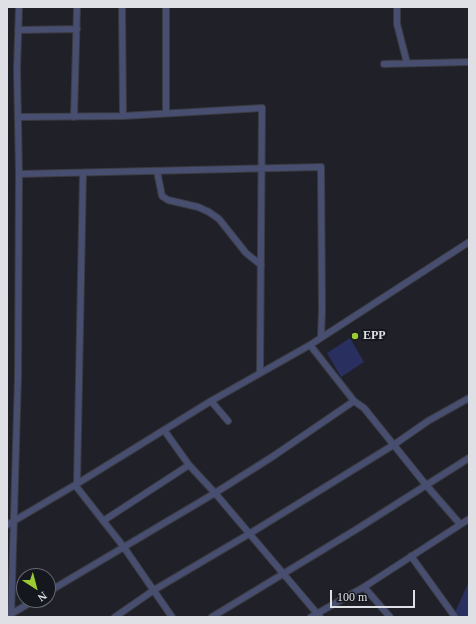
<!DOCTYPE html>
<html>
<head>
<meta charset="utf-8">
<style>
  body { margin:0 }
  #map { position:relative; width:476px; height:624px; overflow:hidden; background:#1f2028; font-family:Georgia,serif }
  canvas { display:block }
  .frame { position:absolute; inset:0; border:8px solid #dfe0e5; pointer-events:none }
  .north { position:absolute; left:16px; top:568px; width:40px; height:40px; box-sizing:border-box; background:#15171e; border:1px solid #66676e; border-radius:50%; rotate:144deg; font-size:11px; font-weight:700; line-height:16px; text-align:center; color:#dfe0e5 }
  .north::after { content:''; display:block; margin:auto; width:14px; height:18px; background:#9bcb32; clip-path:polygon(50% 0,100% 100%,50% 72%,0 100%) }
  .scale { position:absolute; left:330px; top:590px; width:85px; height:18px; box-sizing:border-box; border:2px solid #dfe0e5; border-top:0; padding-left:5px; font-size:12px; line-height:14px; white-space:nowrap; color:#dfe0e5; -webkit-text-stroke:3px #15171e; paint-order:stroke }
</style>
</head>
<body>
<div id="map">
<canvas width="476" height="624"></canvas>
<div class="frame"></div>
<div class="north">N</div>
<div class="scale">100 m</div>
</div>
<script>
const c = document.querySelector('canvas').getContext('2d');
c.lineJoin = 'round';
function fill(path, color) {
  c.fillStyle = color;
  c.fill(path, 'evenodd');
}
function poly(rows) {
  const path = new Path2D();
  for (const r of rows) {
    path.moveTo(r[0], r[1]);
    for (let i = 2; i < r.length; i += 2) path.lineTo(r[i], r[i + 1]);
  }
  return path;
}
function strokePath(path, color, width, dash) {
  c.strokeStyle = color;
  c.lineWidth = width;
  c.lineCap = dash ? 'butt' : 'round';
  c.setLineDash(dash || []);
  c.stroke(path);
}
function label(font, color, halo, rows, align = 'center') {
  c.font = font + ' Georgia,serif';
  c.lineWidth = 4;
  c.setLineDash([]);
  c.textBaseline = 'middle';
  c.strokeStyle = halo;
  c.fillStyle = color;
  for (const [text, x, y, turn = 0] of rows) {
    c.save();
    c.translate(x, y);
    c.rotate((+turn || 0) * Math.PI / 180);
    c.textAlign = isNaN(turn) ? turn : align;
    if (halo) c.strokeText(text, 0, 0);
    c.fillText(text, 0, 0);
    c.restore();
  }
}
const green = poly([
  [350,338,364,362,341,377,327,353],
  [469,581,469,617,453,617]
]);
const street = poly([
  [122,7,123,116],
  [397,7,397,24,407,63],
  [18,30,77,29],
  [384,64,469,62],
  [166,113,166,7],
  [18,117,123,116,262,108,260,373],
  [74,117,77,7],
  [157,171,162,196,168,200,198,207,209,212,219,219,246,253,261,265],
  [19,174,321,167,322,309,321,337],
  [310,345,354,401,364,408,426,485,460,524],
  [211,401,228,421],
  [164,430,189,465,215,493,320,617],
  [77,483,83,173],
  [75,485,123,546,172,617],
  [103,521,189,465],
  [7,525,75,485,211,401,310,345,469,242],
  [411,556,455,617],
  [364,587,390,617],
  [48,592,215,493,272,457,354,401],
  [11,614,35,600],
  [11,617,18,377,19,174,17,70,19,7],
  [115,617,154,590,249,534,395,444,428,421,469,398],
  [212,617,357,529,469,458],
  [311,617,364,587,469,519]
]);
const markers = [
  [355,336,4,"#9bcb32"]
];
const poiNames = [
  ["EPP",363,336]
];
fill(green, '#292f5e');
strokePath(street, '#3a3b42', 8);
strokePath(street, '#484e6f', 6);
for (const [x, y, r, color] of markers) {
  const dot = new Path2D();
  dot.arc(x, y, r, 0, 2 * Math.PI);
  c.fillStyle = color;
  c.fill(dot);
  strokePath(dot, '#15171e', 1.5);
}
label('bold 12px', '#dfe0e5', '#15171e', poiNames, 'left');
</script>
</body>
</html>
